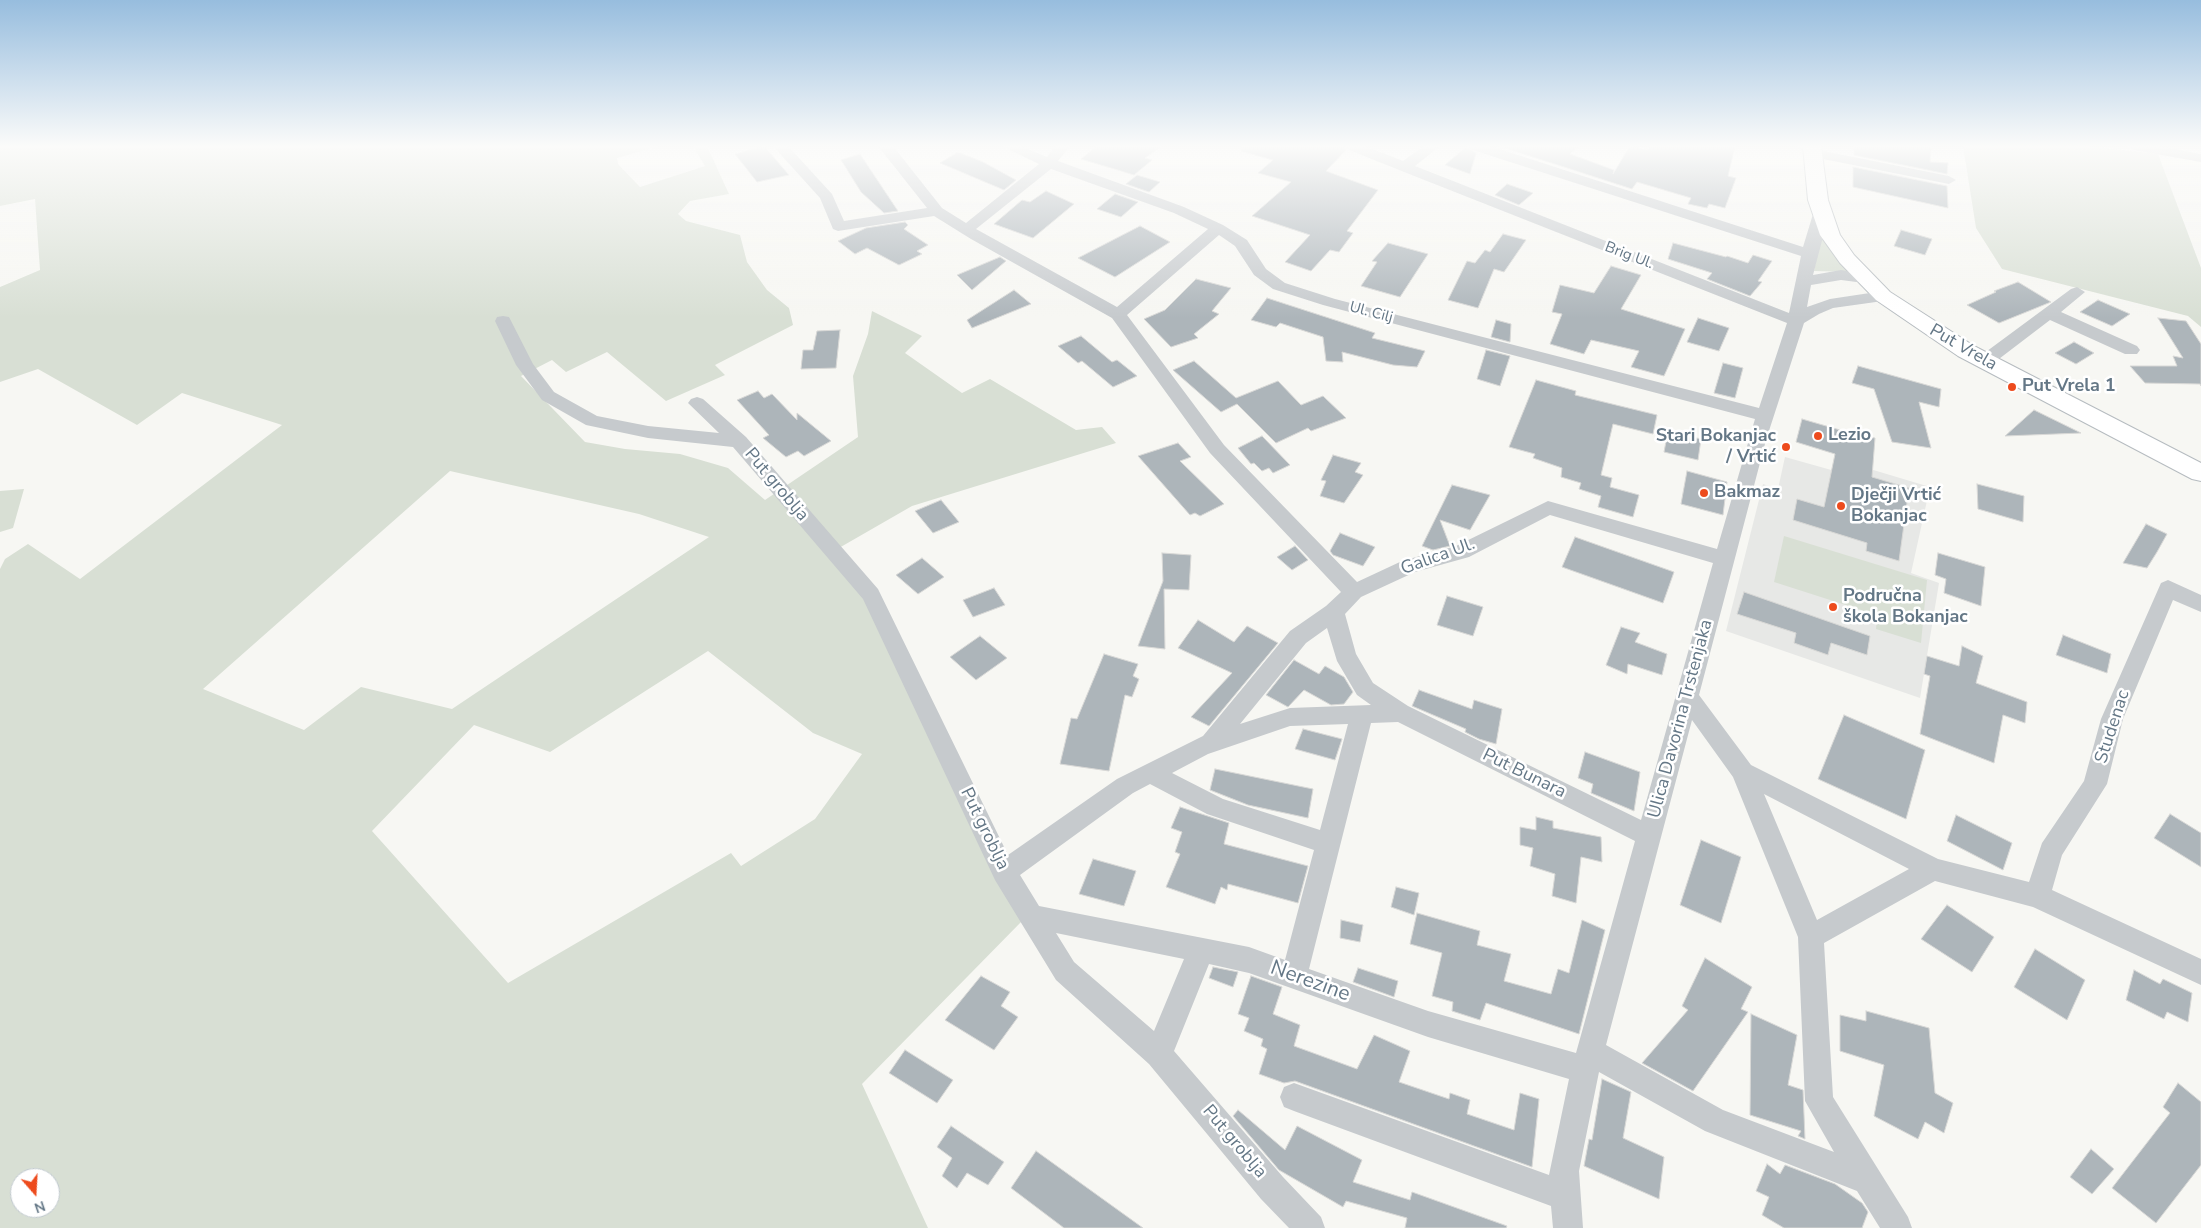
<!DOCTYPE html>
<html>
<head>
<meta charset="utf-8">
<style>
  body { margin:0 }
  #map { position:relative; width:2201px; height:1228px; overflow:hidden; background:#f7f7f3; font-family:"Nunito Sans",sans-serif }
  canvas { display:block }
  .north { position:absolute; left:10px; top:1168px; width:50px; height:50px; box-sizing:border-box; background:#fff; border:1px solid #c1c9cf; border-radius:50%; rotate:161deg; font-size:14px; font-weight:700; line-height:20px; text-align:center; color:#647786 }
  .north::after { content:''; display:block; margin:auto; width:18px; height:22px; background:#ed4b1d; clip-path:polygon(50% 0,100% 100%,50% 72%,0 100%) }
</style>
</head>
<body>
<div id="map">
<canvas width="2201" height="1228"></canvas>
<div class="north">N</div>
</div>
<script>
const c = document.querySelector('canvas').getContext('2d');
c.lineJoin = 'round';
function fill(path, color) {
  c.fillStyle = color;
  c.fill(path, 'evenodd');
}
function poly(rows) {
  const path = new Path2D();
  for (const r of rows) {
    path.moveTo(r[0], r[1]);
    for (let i = 2; i < r.length; i += 2) path.lineTo(r[i], r[i + 1]);
  }
  return path;
}
function strokePath(path, color, width, dash) {
  c.strokeStyle = color;
  c.lineWidth = width;
  c.lineCap = dash ? 'butt' : 'round';
  c.setLineDash(dash || []);
  c.stroke(path);
}
function label(font, color, halo, rows, align = 'center') {
  c.font = font + ' "Nunito Sans",sans-serif';
  c.lineWidth = 5;
  c.setLineDash([]);
  c.textBaseline = 'middle';
  c.strokeStyle = halo;
  c.fillStyle = color;
  for (const [text, x, y, turn = 0] of rows) {
    c.save();
    c.translate(x, y);
    c.rotate((+turn || 0) * Math.PI / 180);
    c.textAlign = isNaN(turn) ? turn : align;
    if (halo) c.strokeText(text, 0, 0);
    c.fillText(text, 0, 0);
    c.restore();
  }
}
const built = poly([
  [1785,457,1842,473,1870,469,1930,487,1911,573,1939,583,1920,698,1726,631,1763,484,1778,489]
]);
const green = poly([
  [0,146,659,146,617,158,618,164,640,187,705,166,693,146,707,146,729,194,690,201,678,214,686,221,740,235,747,262,767,290,789,308,793,325,715,365,725,375,666,401,607,352,566,372,552,360,521,376,585,442,625,449,680,454,728,468,765,500,858,437,853,376,868,334,872,311,922,336,905,353,962,393,990,379,1076,430,1102,427,1116,443,912,506,832,552,871,595,1022,921,862,1084,928,1228,0,1228,0,569,5,559,28,544,80,579,282,425,182,393,137,425,38,369,0,382,0,287,40,270,35,199,0,206],
  [450,471,639,514,709,537,452,709,361,687,304,730,203,689],
  [708,651,813,733,862,754,815,819,741,866,731,853,508,983,372,831,474,725,550,752],
  [20,1178,50,1178,50,1208,20,1208],
  [1963,146,2088,146,2158,154,2201,268,2201,327,2188,316,2002,269,1976,228],
  [1820,238,1825,239,1848,272,1814,271],
  [24,489,13,528,0,532,0,491],
  [1784,536,1927,580,1921,643,1876,629,1877,615,1774,582]
]);
const building = poly([
  [764,146,789,175,757,182,735,154,764,146],
  [1097,146,1162,146,1145,158,1152,160,1134,175,1081,159,1097,146],
  [1242,146,1343,146,1346,150,1326,171,1378,190,1347,231,1353,233,1339,252,1330,250,1311,271,1285,262,1310,235,1252,216,1291,182,1258,173,1273,160,1241,151,1242,146],
  [1499,146,1579,146,1570,154,1614,170,1613,174,1630,146,1648,150,1650,146,1735,146,1728,176,1736,178,1725,208,1709,204,1707,208,1688,204,1691,198,1637,182,1632,189,1499,146],
  [1854,146,1931,146,1930,162,1948,163,1947,174,1854,155,1854,146],
  [1466,147,1476,153,1470,174,1445,165,1466,147],
  [958,152,983,162,1016,180,1004,190,940,163,958,152],
  [860,154,898,211,884,213,861,192,841,160,860,154],
  [1853,167,1947,186,1948,208,1853,187,1853,167],
  [1137,175,1160,182,1149,192,1126,184,1137,175],
  [1507,184,1533,193,1519,205,1495,195,1507,184],
  [1046,191,1074,204,1033,238,994,224,1022,200,1030,202,1046,191],
  [1115,194,1138,202,1121,217,1097,209,1115,194],
  [905,222,908,225,904,229,928,245,917,251,922,254,899,265,867,248,855,254,838,241,866,228,905,222],
  [1140,226,1170,242,1115,277,1078,258,1140,226],
  [1901,230,1932,239,1925,255,1894,246,1901,230],
  [1503,234,1526,240,1504,272,1494,269,1478,308,1448,300,1467,261,1475,263,1485,250,1490,252,1503,234],
  [1388,243,1428,254,1400,297,1361,286,1377,262,1372,261,1388,243],
  [1673,243,1726,257,1727,256,1748,263,1753,255,1772,261,1758,281,1762,282,1750,296,1707,279,1712,273,1668,259,1673,243],
  [1000,257,1006,261,972,290,957,275,1000,257],
  [1611,266,1641,275,1621,309,1685,329,1664,376,1631,367,1639,351,1591,340,1584,354,1550,344,1562,314,1552,312,1560,285,1594,293,1611,266],
  [1196,279,1231,288,1212,311,1219,314,1194,334,1198,338,1171,347,1144,319,1165,310,1196,279],
  [2018,282,2051,302,1999,323,1967,305,1996,292,1994,291,2018,282],
  [1014,290,1031,304,972,328,967,320,1014,290],
  [1267,298,1375,333,1372,338,1425,351,1417,367,1393,365,1342,352,1343,362,1326,361,1323,337,1280,323,1276,327,1251,320,1267,298],
  [2098,300,2130,314,2112,326,2080,312,2098,300],
  [1698,318,1729,328,1719,351,1687,342,1698,318],
  [2158,318,2186,321,2201,344,2201,386,2200,384,2145,383,2130,366,2177,366,2173,356,2183,358,2158,318],
  [1496,320,1511,324,1510,342,1491,337,1496,320],
  [840,330,836,368,801,369,803,350,813,350,817,331,840,330],
  [1081,336,1112,362,1117,360,1137,376,1113,387,1082,361,1078,363,1058,346,1081,336],
  [2074,342,2094,353,2076,364,2055,353,2074,342],
  [1486,350,1510,356,1500,386,1477,379,1486,350],
  [1194,361,1236,398,1278,381,1301,405,1323,396,1346,418,1311,431,1308,428,1276,443,1237,404,1221,412,1173,370,1194,361],
  [1723,363,1743,368,1735,398,1714,393,1723,363],
  [1858,366,1941,389,1939,407,1919,402,1931,448,1892,442,1874,389,1852,383,1858,366],
  [1536,380,1576,391,1575,395,1657,415,1653,434,1613,424,1601,475,1612,478,1610,487,1639,495,1633,517,1598,507,1601,496,1579,489,1581,483,1561,477,1562,468,1533,458,1535,454,1509,447,1536,380],
  [758,391,764,398,772,394,797,420,797,413,831,441,804,456,798,451,786,457,763,438,769,435,737,400,758,391],
  [2034,410,2081,433,2005,436,2034,410],
  [1802,419,1840,430,1839,433,1875,438,1872,477,1909,488,1899,561,1866,551,1867,543,1793,520,1797,499,1824,507,1835,454,1796,442,1802,419],
  [1668,431,1701,439,1698,460,1664,452,1668,431],
  [1262,436,1290,465,1273,473,1269,468,1262,471,1254,463,1251,464,1238,448,1262,436],
  [1178,443,1191,457,1180,461,1224,504,1200,516,1195,513,1190,515,1138,456,1178,443],
  [1333,455,1361,463,1355,472,1363,475,1344,503,1320,496,1326,481,1321,480,1333,455],
  [1687,471,1727,482,1723,515,1681,504,1687,471],
  [1977,484,2024,496,2023,522,1978,509,1977,484],
  [1452,485,1490,495,1470,530,1440,520,1450,546,1433,550,1422,546,1452,485],
  [941,500,959,522,933,533,915,511,941,500],
  [2146,524,2167,534,2157,552,2147,568,2123,563,2146,524],
  [1340,533,1375,547,1363,566,1333,555,1330,551,1340,533],
  [1575,537,1674,572,1663,603,1562,567,1575,537],
  [1295,546,1308,560,1292,570,1277,557,1295,546],
  [1162,553,1191,555,1189,590,1164,589,1165,649,1138,646,1163,581,1162,553],
  [1938,553,1985,567,1981,606,1944,593,1946,579,1935,575,1938,553],
  [922,558,944,577,918,594,896,575,922,558],
  [994,588,1005,605,973,617,963,600,994,588],
  [1744,592,1870,636,1867,655,1831,643,1828,655,1794,643,1796,633,1737,614,1744,592],
  [1447,596,1483,607,1473,636,1437,625,1447,596],
  [1198,620,1234,642,1247,626,1278,643,1209,726,1191,717,1232,673,1178,648,1198,620],
  [1621,627,1640,633,1635,642,1667,654,1662,675,1628,664,1627,674,1606,665,1621,627],
  [2063,635,2111,654,2107,673,2056,655,2063,635],
  [980,636,1007,658,976,680,950,657,980,636],
  [1962,646,1983,656,1976,683,2027,702,2025,723,2003,715,1994,763,1920,734,1930,676,1924,674,1927,656,1959,666,1962,646],
  [1104,654,1138,664,1133,676,1139,679,1132,697,1125,695,1109,771,1060,764,1071,718,1077,719,1104,654],
  [1294,660,1319,674,1325,666,1344,677,1353,692,1344,704,1331,705,1304,690,1288,707,1266,695,1294,660],
  [1419,690,1472,709,1474,700,1502,709,1496,744,1479,739,1465,732,1466,729,1412,706,1419,690],
  [1844,715,1925,750,1906,819,1818,779,1844,715],
  [1303,729,1342,739,1335,760,1295,749,1303,729],
  [1585,752,1640,772,1634,811,1591,793,1593,784,1578,778,1585,752],
  [1215,769,1313,789,1308,818,1248,805,1210,790,1215,769],
  [1180,807,1229,823,1224,844,1308,866,1298,903,1228,884,1227,890,1221,887,1215,904,1166,887,1180,854,1175,852,1182,832,1171,828,1180,807],
  [2170,814,2201,833,2201,867,2154,838,2170,814],
  [1956,815,2012,843,2003,870,1947,841,1956,815],
  [1536,817,1553,821,1553,828,1601,837,1602,862,1581,857,1576,903,1552,896,1555,874,1530,866,1533,848,1520,845,1520,827,1536,830,1536,817],
  [1701,840,1741,857,1721,923,1680,905,1701,840],
  [1093,859,1136,871,1124,906,1079,894,1093,859],
  [1396,887,1419,893,1414,915,1391,907,1396,887],
  [1947,905,1994,937,1972,972,1921,939,1947,905],
  [1417,913,1480,931,1477,945,1511,954,1504,981,1551,994,1558,969,1569,973,1582,920,1605,930,1579,1034,1486,1003,1480,1020,1452,1011,1453,1002,1432,996,1442,953,1410,944,1417,913],
  [1341,920,1363,925,1360,942,1340,938,1341,920],
  [2035,949,2085,980,2067,1020,2014,987,2035,949],
  [1705,958,1752,987,1741,1009,1748,1012,1693,1091,1642,1063,1688,1010,1682,1006,1705,958],
  [1213,967,1238,972,1233,987,1209,978,1213,967],
  [1358,968,1398,981,1394,997,1353,982,1358,968],
  [2134,970,2160,984,2163,979,2192,993,2188,1022,2167,1012,2164,1019,2126,1000,2134,970],
  [981,976,1010,992,1001,1006,1018,1017,994,1050,945,1020,981,976],
  [1251,976,1282,987,1273,1014,1300,1025,1294,1046,1357,1069,1374,1035,1410,1051,1399,1082,1449,1099,1450,1093,1470,1100,1467,1114,1514,1130,1520,1093,1539,1099,1532,1167,1295,1081,1284,1083,1259,1074,1267,1049,1261,1046,1263,1039,1244,1031,1249,1018,1238,1014,1251,976],
  [1866,1011,1929,1028,1935,1093,1953,1103,1944,1133,1925,1122,1918,1139,1874,1116,1884,1065,1840,1051,1840,1015,1866,1021,1866,1011],
  [1751,1014,1797,1035,1788,1085,1803,1090,1805,1139,1798,1136,1801,1131,1750,1115,1751,1014],
  [905,1050,953,1080,937,1103,889,1073,905,1050],
  [1602,1079,1631,1092,1623,1138,1664,1157,1659,1199,1584,1166,1589,1139,1592,1140,1602,1079],
  [2178,1083,2201,1102,2201,1165,2156,1223,2112,1188,2170,1113,2163,1107,2178,1083],
  [1238,1110,1285,1150,1297,1126,1362,1160,1353,1182,1410,1200,1412,1192,1507,1226,1506,1228,1405,1228,1407,1218,1346,1201,1343,1207,1279,1170,1233,1116,1238,1110],
  [951,1126,1004,1162,988,1185,967,1173,957,1188,942,1176,952,1158,937,1147,951,1126],
  [2091,1149,2114,1169,2092,1194,2070,1177,2091,1149],
  [1036,1151,1143,1228,1064,1228,1011,1188,1036,1151],
  [1767,1164,1780,1174,1785,1165,1835,1184,1862,1203,1868,1212,1862,1228,1784,1228,1762,1215,1769,1197,1756,1191,1767,1164]
]);
const minor = poly([
  [773,146,788,146,832,194,844,221,927,208,878,146,893,146,942,208,966,223,1039,164,1002,146,1021,146,1047,157,1055,146,1070,146,1058,161,1184,207,1223,225,1247,240,1266,269,1285,283,1335,299,1759,408,1787,323,1399,170,1347,149,1345,146,1365,146,1403,161,1424,146,1440,146,1415,166,1789,313,1801,256,1470,149,1468,146,1490,146,1803,247,1813,214,1821,209,1826,211,1829,214,1813,275,1841,270,1870,275,1872,278,1864,283,1841,280,1811,285,1807,307,1830,299,1883,291,1891,296,1883,301,1833,308,1819,314,1804,323,1766,440,1699,695,1751,765,1938,859,2029,882,2042,843,2084,781,2101,719,2161,583,2168,580,2201,595,2201,612,2173,600,2123,719,2107,784,2062,855,2052,890,2201,959,2201,985,2033,907,1935,881,1824,943,1833,1097,1908,1217,1912,1228,1880,1228,1857,1191,1705,1131,1599,1072,1579,1171,1583,1228,1553,1228,1551,1206,1294,1111,1284,1107,1280,1097,1284,1087,1294,1083,1549,1175,1569,1079,1428,1037,1249,973,1209,964,1174,1051,1283,1177,1321,1217,1325,1228,1289,1228,1261,1199,1149,1064,1056,980,995,880,863,599,733,447,648,438,586,425,542,400,516,365,495,321,497,317,503,316,509,317,533,364,554,392,597,416,648,426,719,433,688,403,691,399,697,397,703,399,746,437,878,589,1008,855,1117,779,1203,736,1290,631,1326,606,1341,592,1210,453,1112,318,971,239,934,216,838,231,833,229,820,198,773,146],
  [1051,169,1174,213,1208,229,1117,307,976,229,1051,169],
  [1219,235,1235,246,1254,275,1273,289,1323,305,1755,419,1717,549,1548,501,1456,546,1402,561,1357,582,1224,445,1127,315,1219,235],
  [1550,515,1713,563,1641,820,1408,706,1373,683,1356,654,1345,614,1361,597,1415,572,1469,557,1550,515],
  [1327,628,1337,661,1357,695,1371,705,1290,708,1240,724,1306,643,1327,628],
  [1692,720,1733,777,1798,937,1805,1101,1834,1152,1723,1110,1606,1045,1692,720],
  [1398,722,1635,841,1576,1053,1428,1011,1309,969,1371,723,1398,722],
  [1348,724,1320,830,1223,799,1172,773,1208,754,1290,726,1348,724],
  [1150,784,1207,814,1314,850,1285,960,1249,947,1039,906,1020,875,1133,793,1150,784],
  [1764,794,1909,869,1817,920,1764,794],
  [1056,933,1184,959,1154,1031,1074,962,1056,933],
  [1796,146,1812,146,1818,150,1949,176,1956,180,1949,184,1813,157,1796,146],
  [2127,146,2158,146,2201,154,2201,162,2134,150,2127,146],
  [2077,287,2085,292,2061,312,2137,346,2140,350,2137,354,2125,354,2050,320,1991,365,1979,365,1976,361,1979,357,2071,289,2077,287]
]);
const secondary = poly([
  [1803,146,1821,146,1828,200,1840,235,1854,255,1890,292,1974,346,2201,463,2201,481,2192,479,1958,356,1876,300,1840,263,1820,235,1808,200,1803,146]
]);
const markers = [
  [2012,387,5,"#ed4b1d"],
  [1818,436,5,"#ed4b1d"],
  [1786,447,5,"#ed4b1d"],
  [1704,493,5,"#ed4b1d"],
  [1841,506,5,"#ed4b1d"],
  [1833,607,5,"#ed4b1d"]
];
const farStreetnames = [
  ["Brig Ul.",1629,256,21],
  ["Ul. Cilj",1371,313,15]
];
const streetNames = [
  ["Put Vrela",1963,348,30],
  ["Put groblja",776,485,50],
  ["Galica Ul.",1438,557,-20],
  ["Ulica Davorina Trstenjaka",1681,719,-75],
  ["Studenac",2113,727,-72],
  ["Put Bunara",1524,774,26],
  ["Put groblja",984,829,64],
  ["Put groblja",1234,1142,50]
];
const poiNames = [
  ["Put Vrela 1",2022,387],
  ["Lezio",1828,436],
  ["Stari Bokanjac",1776,437,"right"],
  ["/ Vrtić",1776,458,"right"],
  ["Bakmaz",1714,493],
  ["Dječji Vrtić",1851,496],
  ["Bokanjac",1851,517],
  ["Područna",1843,597],
  ["škola Bokanjac",1843,618]
];
const nearStreetnames = [
  ["Nerezine",1310,982,20]
];
fill(built, '#e7e8e6');
fill(green, '#d8dfd4');
fill(building, '#adb5ba');
strokePath(building, '#d8d8d6', 1);
strokePath(secondary, '#b6bcc0', 2);
fill(minor, '#c6cacd');
fill(secondary, '#fff');
const sky = c.createLinearGradient(0, 0, 0, 318);
sky.addColorStop(0, '#97bdde');
sky.addColorStop(0.46, '#fbfbfa');
sky.addColorStop(1, '#fbfbfa00');
c.fillStyle = sky;
c.fillRect(0, 0, 2201, 318);
for (const [x, y, r, color] of markers) {
  const dot = new Path2D();
  dot.arc(x, y, r, 0, 2 * Math.PI);
  c.fillStyle = color;
  c.fill(dot);
  strokePath(dot, '#fff', 2);
}
label('15px', '#647786', '#fff', farStreetnames);
label('18px', '#647786', '#fff', streetNames);
label('bold 18px', '#647786', '#fff', poiNames, 'left');
label('21px', '#647786', '#fff', nearStreetnames);
</script>
</body>
</html>
